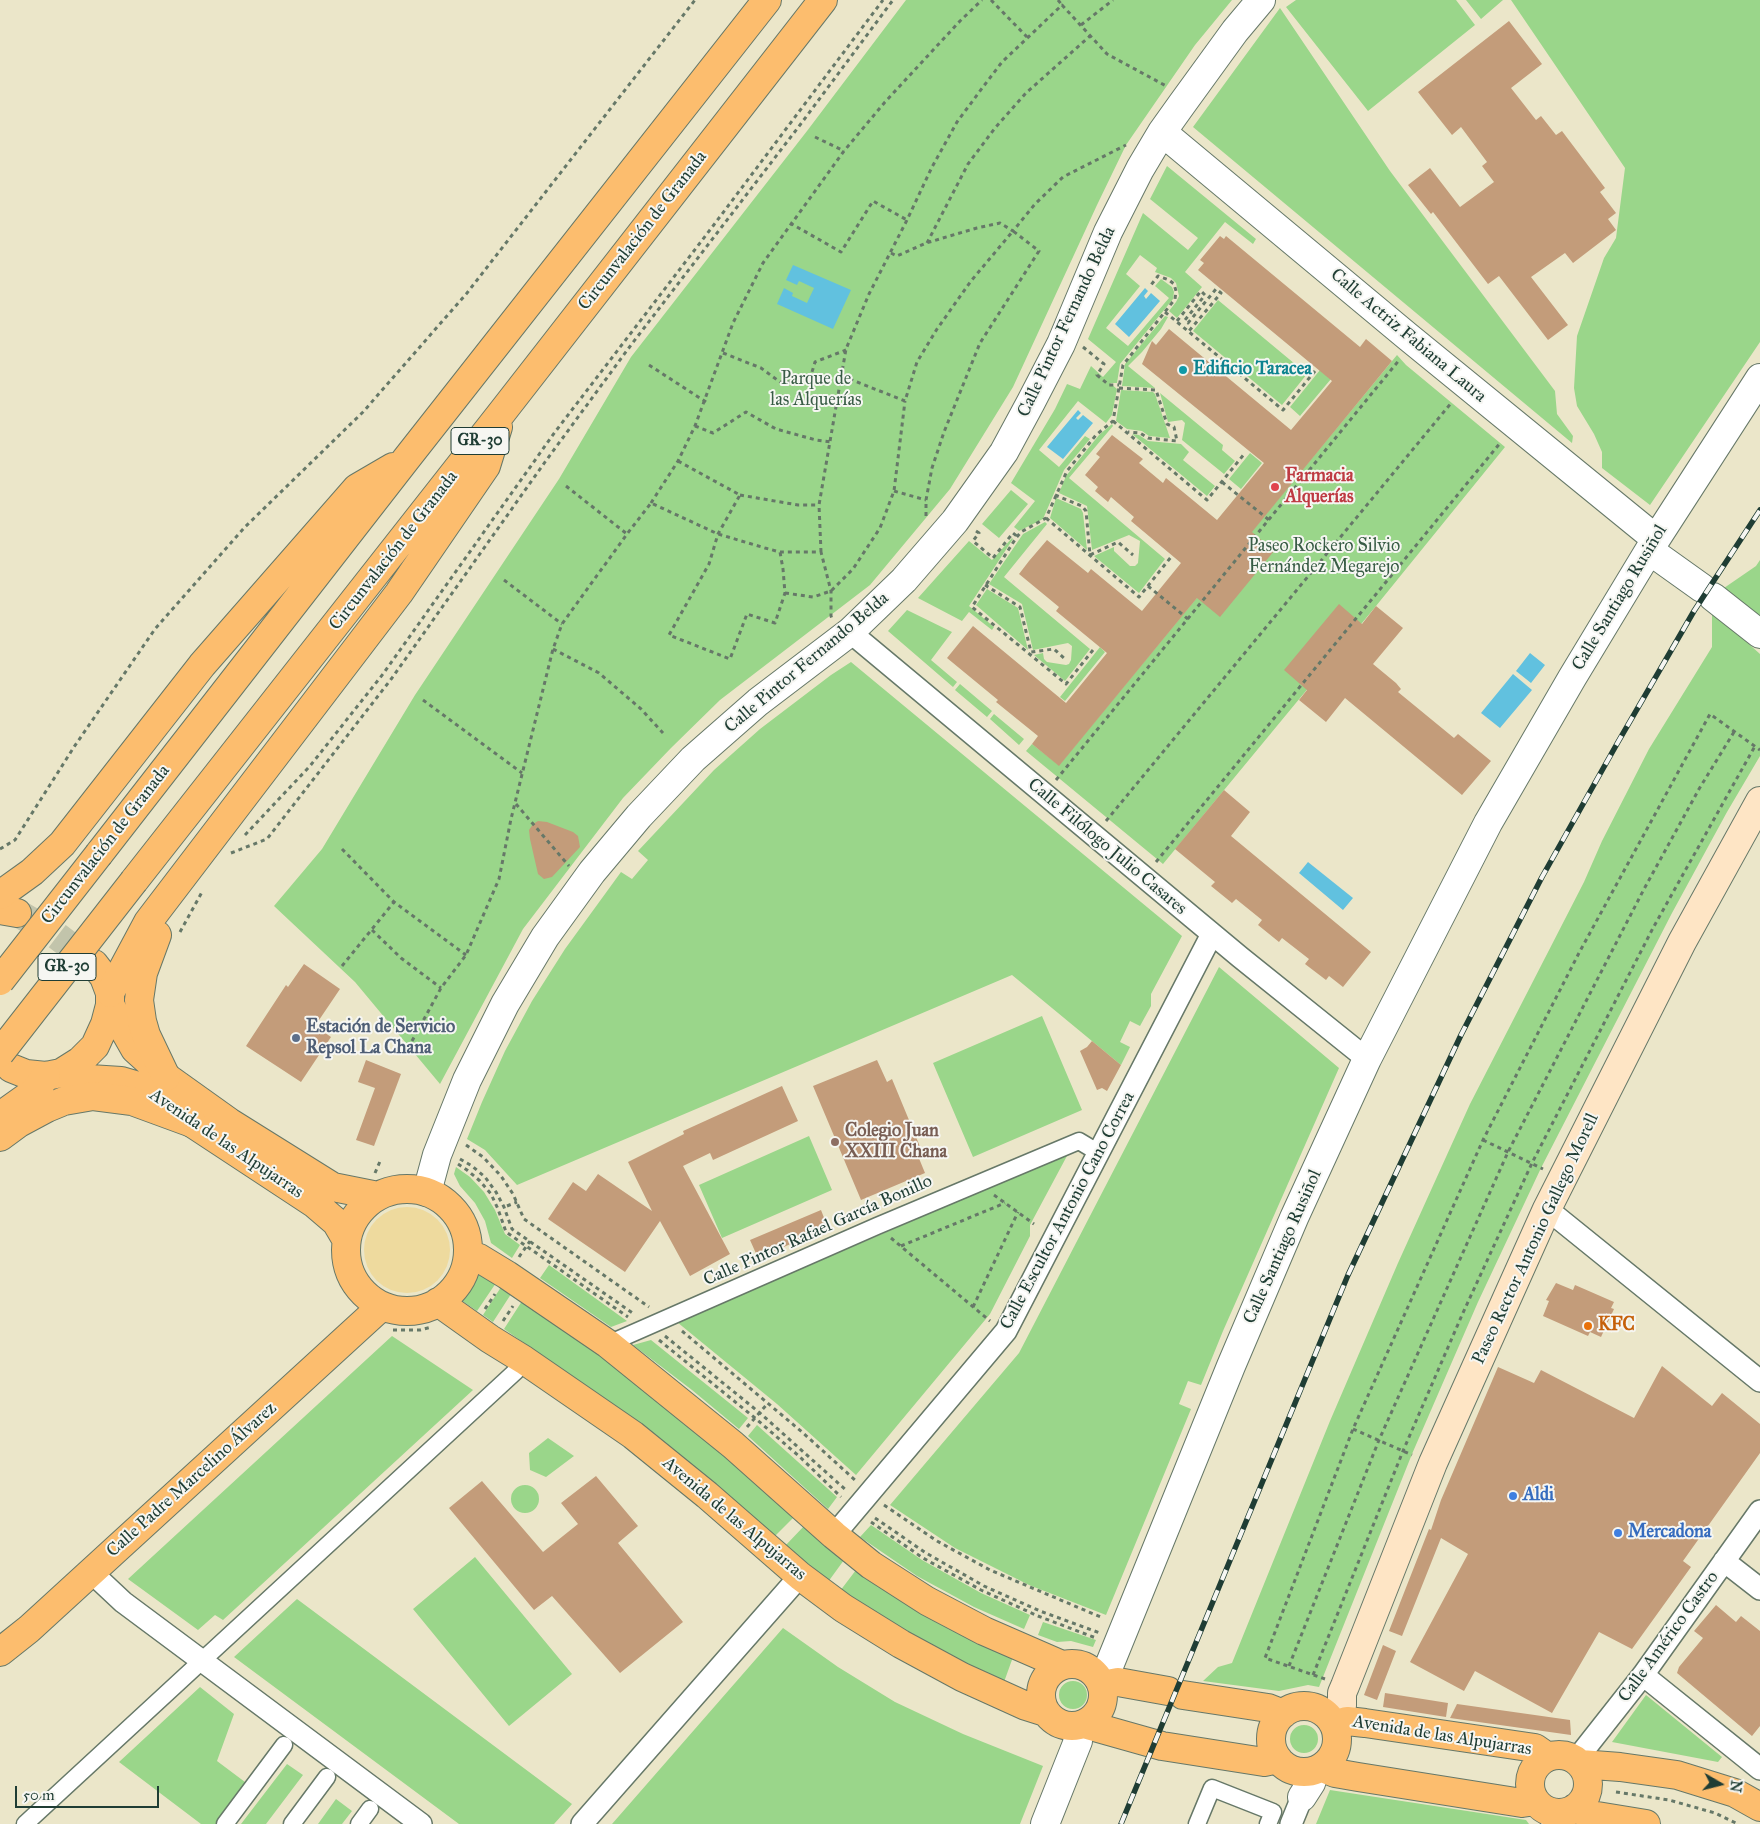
<!DOCTYPE html>
<html>
<head>
<meta charset="utf-8">
<style>
  body { margin:0 }
  #map { position:relative; width:1760px; height:1824px; overflow:hidden; background:#ebe6c9; font-family:"IM FELL Great Primer",serif }
  canvas { display:block }
  .north { position:absolute; left:1695px; top:1759px; width:50px; height:50px; -webkit-text-stroke:4px #f6f6f2; paint-order:stroke; rotate:98deg; font-size:14px; font-weight:700; line-height:20px; text-align:center; color:#1f3d34 }
  .north::after { content:''; display:block; margin:auto; width:18px; height:22px; background:#1f3d34; clip-path:polygon(50% 0,100% 100%,50% 72%,0 100%) }
  .scale { position:absolute; left:15px; top:1786px; width:144px; height:22px; box-sizing:border-box; border:2px solid #1f3d34; border-top:0; padding-left:6px; font-size:15px; line-height:18px; white-space:nowrap; color:#1f3d34; -webkit-text-stroke:4px #f6f6f2; paint-order:stroke }
</style>
</head>
<body>
<div id="map">
<canvas width="1760" height="1824"></canvas>
<div class="north">N</div>
<div class="scale">50 m</div>
</div>
<script>
const c = document.querySelector('canvas').getContext('2d');
c.lineJoin = 'round';
function fill(path, color) {
  c.fillStyle = color;
  c.fill(path, 'evenodd');
}
function poly(rows) {
  const path = new Path2D();
  for (const r of rows) {
    if (r.length === 3) {
      path.moveTo(r[0] + r[2], r[1]);
      path.arc(r[0], r[1], r[2], 0, 2 * Math.PI);
      continue;
    }
    path.moveTo(r[0], r[1]);
    for (let i = 2; i < r.length; i += 2) path.lineTo(r[i], r[i + 1]);
  }
  return path;
}
function strokePath(path, color, width, dash) {
  c.strokeStyle = color;
  c.lineWidth = width;
  c.lineCap = dash ? 'butt' : 'round';
  c.setLineDash(dash || []);
  c.stroke(path);
}
function label(font, color, halo, rows, align = 'center') {
  c.font = font + ' "IM FELL Great Primer",serif';
  c.lineWidth = 4;
  c.setLineDash([]);
  c.textBaseline = 'middle';
  c.strokeStyle = halo;
  c.fillStyle = color;
  for (const [text, x, y, turn = 0] of rows) {
    c.save();
    c.translate(x, y);
    c.rotate((+turn || 0) * Math.PI / 180);
    c.textAlign = isNaN(turn) ? turn : align;
    if (halo) c.strokeText(text, 0, 0);
    c.fillText(text, 0, 0);
    c.restore();
  }
}
const green = poly([
  [906,0,1232,0,1195,45,1126,145,1097,205,1013,387,950,489,870,585,720,700,671,748,623,798,523,929,440,1084,355,982,274,906,322,849,415,695,559,479,631,357,807,131],
  [1296,0,1456,0,1475,25,1368,111,1286,7],
  [1466,0,1503,0,1481,19],
  [1511,0,1760,0,1760,342,1650,505,1602,468,1602,452,1594,434,1577,406,1574,388,1577,336,1604,258,1616,238,1625,168],
  [1280,8,1390,171,1555,391,1557,414,1573,436,1572,443,1193,127],
  [1167,166,1256,239,1253,244,1225,222,1185,272,1202,287,1177,318,1169,311,1176,302,1179,296,1176,283,1171,278,1155,272,1157,268,1140,255,1126,274,1140,286,1106,328,1128,346,1169,298,1155,286,1161,279,1172,287,1174,292,1173,299,1120,364,1117,383,1110,383,1117,389,1112,415,1106,423,1078,401,1039,450,1059,467,1085,436,1090,439,1064,470,1043,519,1019,531,1014,527,1035,501,1011,483,1055,409,1067,384,1080,389,1091,366,1103,377,1116,362,1088,339,1143,213,1188,250,1198,238,1150,199],
  [1218,300,1307,374,1282,405,1193,331],
  [1165,316,1168,317,1161,329,1142,352,1128,366,1155,388,1122,386,1125,364],
  [1397,355,1406,365,1505,447,1376,606,1163,864,1026,751,1032,744,1059,765],
  [1320,370,1331,379,1300,416,1290,407],
  [1121,390,1153,392,1155,394,1170,438,1149,436,1142,431,1127,429,1116,421],
  [1160,393,1223,445,1222,450,1235,461,1224,474,1182,440,1185,423,1182,420,1168,422],
  [1112,424,1113,426,1069,478,1165,559,1139,593,1094,556,1114,547,1114,551,1130,566,1135,566,1138,563,1140,541,1129,535,1092,550,1087,506,1059,493,1066,476,1099,435],
  [1132,434,1139,435,1148,441,1181,444,1189,452,1183,460,1215,486,1207,496],
  [1250,453,1262,463,1241,489,1229,479],
  [1011,490,1028,504,999,538,982,524],
  [1056,498,1081,509,1083,513,1087,550,1050,518],
  [1045,522,1047,524,1004,577,1090,649,1065,681,1034,655,1043,653,1044,659,1047,662,1066,665,1069,664,1071,660,1072,646,1068,643,1033,650,1022,604,989,584,1023,534],
  [1012,538,1013,539,969,606,994,627,992,630,969,612,962,621,918,598,969,541,992,560],
  [1760,560,1760,616,1724,588,1756,566],
  [987,589,1018,608,1028,650,976,605],
  [907,610,952,632,931,660,957,682,953,687,888,631],
  [1712,611,1760,654,1760,756,1727,812,1672,913,1541,1168,1478,1302,1412,1454,1319,1687,1308,1685,1279,1691,1203,1681,1218,1667,1232,1663,1330,1421,1398,1263,1470,1104,1584,882,1602,841,1649,749,1712,647],
  [1100,647,1105,652,1065,701,1060,697],
  [851,662,1182,936,1151,994,1151,1006,1140,1026,1130,1021,1120,1042,1130,1047,1121,1065,1012,975,517,1185,485,1150,467,1139,482,1102,505,1051,532,1001,565,949,621,872,632,879,648,860,638,851,714,770,760,729,831,675],
  [960,684,992,711,987,717,955,690],
  [994,714,1024,739,1019,745,990,719],
  [1219,967,1339,1068,1223,1331,1201,1385,1188,1381,1179,1404,1191,1409,1106,1615,1029,1585,955,1548,890,1505,1019,1353],
  [1042,1016,1082,1110,973,1157,933,1063],
  [809,1136,832,1190,722,1238,699,1185],
  [1068,1154,1030,1225,1030,1236,990,1314,856,1475,777,1404,677,1322],
  [456,1167,470,1177,484,1192,495,1210,505,1234,520,1245,512,1258,491,1243,485,1221,475,1203,460,1186,454,1174],
  [549,1265,627,1321,611,1327,540,1278],
  [483,1269,498,1280,477,1311,461,1300],
  [503,1284,513,1291,493,1322,483,1315],
  [524,1298,604,1355,796,1515,773,1538,673,1449,619,1409,504,1329],
  [392,1336,473,1390,223,1620,215,1615,198,1630,128,1579],
  [651,1340,748,1418,739,1429,692,1390,633,1345],
  [757,1425,837,1497,828,1509,748,1436],
  [548,1438,574,1456,546,1477,530,1470,529,1453],
  [525,1499,14],
  [805,1525,844,1560,828,1582,785,1546],
  [871,1525,922,1560,981,1593,1030,1615,1024,1629,974,1607,917,1576,860,1537],
  [475,1557,572,1674,509,1726,413,1609],
  [856,1570,1013,1657,1004,1682,955,1660,904,1633,840,1591],
  [297,1599,572,1804,554,1824,459,1824,234,1657],
  [1043,1622,1096,1640,1093,1647,1071,1641,1057,1642,1038,1635],
  [783,1628,838,1667,895,1702,963,1734,1043,1766,1020,1824,612,1824],
  [1073,1695,14],
  [200,1687,234,1714,217,1761,249,1785,219,1824,201,1824,119,1762],
  [1646,1695,1722,1757,1718,1762,1612,1742],
  [1304,1739,14],
  [287,1764,303,1775,266,1824,241,1824],
  [1330,1790,1526,1820,1529,1824,1316,1824],
  [336,1799,352,1811,342,1824,318,1824]
]);
const sand = poly([
  [407,1250,43]
]);
const water = poly([
  [793,265,851,290,833,329,777,304,784,288,793,293,792,296,807,303,814,288,799,281,797,285,786,280],
  [1145,288,1148,291,1144,296,1146,299,1151,293,1160,301,1129,337,1115,324],
  [1078,410,1081,413,1076,418,1078,420,1083,415,1093,423,1063,459,1047,447],
  [1530,653,1545,665,1531,683,1516,671],
  [1513,674,1532,690,1500,728,1481,713],
  [1308,862,1353,898,1343,910,1299,873]
]);
const building = poly([
  [1509,21,1542,64,1511,88,1536,120,1541,116,1556,135,1562,131,1605,188,1600,192,1616,213,1608,219,1616,230,1573,263,1565,253,1531,277,1568,325,1548,340,1499,276,1488,284,1433,212,1431,214,1408,185,1430,168,1460,207,1494,182,1482,166,1487,162,1461,127,1452,135,1418,92],
  [1220,236,1224,239,1226,236,1360,347,1366,339,1392,361,1252,532,1274,551,1220,617,1197,598,1059,766,1032,744,1038,736,996,702,998,700,947,658,973,626,1066,703,1107,653,1056,611,1059,607,1019,574,1029,561,1047,540,1088,573,1091,569,1142,611,1181,563,1131,521,1134,517,1111,497,1108,502,1095,491,1098,487,1085,475,1100,457,1096,454,1112,435,1143,459,1139,463,1163,483,1166,478,1217,520,1264,463,1142,364,1152,341,1156,345,1169,329,1291,430,1332,381,1198,270,1204,263,1200,260],
  [1339,604,1362,624,1376,606,1403,628,1373,664,1396,683,1401,689,1398,692,1454,738,1458,734,1491,761,1462,795,1345,698,1326,722,1299,700,1307,690,1284,670],
  [1224,790,1250,812,1231,836,1371,952,1343,987,1329,976,1326,980,1305,964,1309,959,1282,938,1279,942,1258,925,1262,920,1236,899,1232,903,1211,886,1215,882,1175,849],
  [538,821,547,822,573,832,578,836,580,847,552,877,544,879,538,874,530,839,529,830,533,824],
  [304,964,340,989,315,1026,331,1037,301,1082,246,1046,286,985,288,987],
  [1092,1041,1121,1065,1107,1091,1102,1088,1097,1090,1080,1051,1087,1047],
  [366,1060,401,1074,374,1146,356,1140,375,1088,358,1082],
  [877,1060,887,1082,892,1079,921,1149,916,1151,925,1173,861,1200,813,1086],
  [782,1086,798,1121,713,1160,710,1153,683,1166,730,1254,690,1276,660,1221,625,1272,548,1219,573,1182,586,1191,598,1174,652,1211,628,1162,684,1134,683,1131],
  [821,1210,828,1228,758,1258,750,1240],
  [1556,1283,1573,1290,1575,1285,1614,1302,1611,1308,1614,1309,1601,1337,1590,1332,1588,1336,1543,1316,1549,1301,1546,1300],
  [1662,1366,1712,1406,1722,1393,1760,1424,1760,1453,1683,1561,1691,1567,1632,1649,1599,1632,1552,1713,1475,1671,1464,1691,1410,1662,1468,1554,1441,1538,1402,1636,1389,1631,1429,1529,1431,1530,1441,1500,1498,1367,1534,1383,1541,1370,1634,1418],
  [596,1476,638,1526,618,1543,683,1622,620,1673,552,1596,534,1610,449,1508,482,1481,543,1552,578,1524,561,1503],
  [1716,1605,1736,1622,1741,1616,1760,1631,1760,1726,1752,1736,1677,1673,1679,1667,1703,1638,1694,1631],
  [1383,1645,1396,1651,1377,1700,1364,1695],
  [1385,1693,1448,1703,1446,1717,1383,1707],
  [1457,1704,1570,1720,1571,1735,1450,1718]
]);
const primaryTunnel = poly([
  [21,915,57,936,94,964]
]);
const path = poly([
  [991,0,1027,37],
  [1058,0,1062,5],
  [1081,25,1113,0],
  [815,137,844,151],
  [790,223,841,252,873,201,907,220],
  [927,243,968,164,995,128,1026,93,1090,36],
  [891,253,897,256,926,243,977,228,1000,223,1013,231,1035,204,1063,177,1126,145],
  [1165,312,1283,410,1315,371],
  [1177,321,1201,291,1205,295,1185,320,1188,323,1216,289,1221,293,1189,331],
  [1083,347,1104,364,1097,375,1109,385,1119,385],
  [723,353,761,368,780,382,809,382,815,362,846,350],
  [649,365,706,402],
  [842,376,905,401,917,362,937,329,971,281,1013,231,1039,251,980,343,944,432,932,468,926,500,926,518],
  [1119,388,1156,390,1167,424,1174,427,1177,441,1148,438,1140,433,1128,432],
  [1113,421,1207,500,1245,453],
  [695,426,713,433,746,412,776,429,816,440,831,442],
  [678,461,740,495,718,534,709,564,669,635,730,659,747,614,775,623,785,593,783,569,780,552],
  [1222,482,1269,520],
  [566,486,627,534],
  [894,491,926,500],
  [740,495,798,505,819,505],
  [1055,495,1082,506,1086,511,1090,555,1118,542,1133,555],
  [651,503,678,461,695,426,733,323,763,263,844,151,885,102,960,21,982,0],
  [1046,518,1139,597,1171,557],
  [976,531,979,533,973,541,993,558,1013,533,1018,537],
  [821,552,819,505,846,349,869,294,907,220,932,167,957,122,983,87,1002,62,1062,5,1107,54,1168,87],
  [504,580,562,624],
  [985,585,1020,607,1031,652,1054,649,1065,659],
  [1148,586,1188,619],
  [785,593,813,597,831,591,853,569,880,528,894,491,905,401],
  [553,649,599,673,641,709,663,733],
  [1093,650,1066,684,972,607,1016,538,1021,532,1046,518,1067,471,1096,435,1113,421,1123,365,1175,299,1176,291,1174,284,1169,280,1158,276,1151,285],
  [423,700,522,773],
  [1056,780,1400,359],
  [516,804,569,866],
  [1106,821,1452,402],
  [245,835,310,766,383,674,555,432,713,226,883,0],
  [0,849,15,840,74,747,155,629,245,527,363,412,467,293,695,0],
  [342,849,394,902,466,955],
  [231,853,267,839,392,678,545,462,631,345,800,125,893,0],
  [1156,862,1501,442],
  [372,930,401,958,441,988],
  [180,932,202,892],
  [342,966,394,902],
  [412,1041,441,988,466,955,499,879,511,819,553,649,562,624,627,534,651,503,718,534,765,548,780,552,821,552,831,591,831,616,832,619],
  [1483,1140,1543,1169],
  [466,1145,483,1157,501,1176,513,1194,524,1219,649,1307],
  [460,1159,472,1166,485,1177,496,1192,504,1207,512,1229,634,1314],
  [458,1164,467,1170,480,1181,491,1194,498,1209,506,1232,628,1317],
  [375,1173,381,1159],
  [994,1195,1034,1224],
  [507,1206,517,1202],
  [891,1238,990,1321],
  [901,1246,1005,1203],
  [519,1257,530,1241],
  [973,1307,1018,1212],
  [485,1309,495,1294],
  [503,1321,513,1306],
  [393,1330,420,1330,432,1327],
  [682,1331,802,1432,855,1480],
  [665,1336,760,1413,847,1491],
  [659,1340,755,1418,800,1457,841,1497],
  [747,1427,768,1403],
  [1353,1429,1412,1455],
  [884,1505,937,1541,990,1570,1103,1618],
  [875,1518,926,1553,984,1586,1040,1611,1100,1633],
  [871,1522,923,1558,981,1590,1038,1616,1096,1638],
  [1289,1666,1379,1440,1508,1152,1643,891,1699,789,1734,732],
  [1313,1675,1403,1451,1462,1315,1532,1163,1653,928,1755,746],
  [1325,1679,1265,1658,1353,1429,1483,1140,1580,951,1710,714,1760,750],
  [1616,1792,1669,1800,1715,1813,1738,1824]
]);
const pedestrian = poly([
  [608,1344,877,1226,1079,1141,1099,1153],
  [25,1824,516,1371,524,1360],
  [225,1824,284,1745],
  [292,1824,327,1777],
  [359,1824,370,1809],
  [1197,1824,1212,1788,1273,1812,1268,1824]
]);
const minor = poly([
  [850,632,1240,957,1367,1059],
  [1547,1209,1760,1381],
  [834,1535,1006,1331,1212,934],
  [1724,1561,1760,1589],
  [91,1572,123,1602,421,1824],
  [1643,1675,1760,1769],
  [1576,1760,1643,1675,1760,1511],
  [582,1824,800,1576],
  [1291,1824,1302,1797],
  [1552,1824,1554,1813]
]);
const tertiary = poly([
  [1162,132,1407,336,1656,539],
  [1660,558,1702,588],
  [1713,597,1760,634],
  [427,1192,437,1155,467,1080,505,1004,545,937,592,872,639,816,693,759,758,702,850,632,904,580,955,521,1004,452,1031,402,1061,344,1108,232,1140,169,1162,132,1182,104,1235,31,1261,0],
  [1099,1679,1109,1666,1231,1366,1294,1218,1367,1059,1488,823,1572,678,1656,539,1760,378],
  [1302,1797,1311,1783,1315,1771],
  [1045,1824,1078,1741,1075,1727]
]);
const secondary = poly([
  [1332,1720,1342,1706,1342,1693,1345,1686,1433,1463,1547,1209,1682,942,1760,801]
]);
const primary = poly([
  [0,910,17,913],
  [110,1005,135,1049,166,1077,229,1122,333,1187,378,1196],
  [11,1068,26,1074,46,1076,61,1073,80,1061,95,1046,105,1024,110,1005,110,993,104,977,94,964],
  [61,1073,74,1078,121,1081,148,1089,192,1123,315,1204,336,1222,346,1239],
  [407,1250,61],
  [468,1254,479,1258,507,1275,608,1344,733,1445,834,1535,871,1565,927,1601,984,1631,1062,1665],
  [438,1302,490,1339,524,1360,633,1435,707,1495,800,1576,843,1608,901,1644,962,1677,1026,1706,1045,1712],
  [0,1652,29,1629,382,1306],
  [1072,1695,31],
  [1102,1685,1118,1682,1168,1691],
  [1183,1695,1268,1708,1283,1714],
  [1304,1739,33],
  [1084,1724,1162,1746,1264,1762,1278,1759],
  [1334,1725,1347,1721,1365,1723,1535,1748,1548,1757],
  [1559,1784,29],
  [1580,1764,1620,1767,1677,1775,1735,1793,1760,1807],
  [1323,1768,1335,1773,1358,1777,1522,1803,1535,1801],
  [1575,1808,1591,1815,1646,1824]
]);
const motorway = poly([
  [99,854,407,458,767,0],
  [134,881,503,411,823,0],
  [0,895,32,872,62,844,202,665,357,488,393,467],
  [157,935,143,973,139,1000,142,1021,146,1035,166,1077],
  [110,993,148,922,399,593,486,466,498,427],
  [3,1114,34,1092,46,1076],
  [0,1137,19,1123,47,1108,64,1101,93,1096,132,1101,192,1123]
]);
const rail = poly([
  [1121,1824,1348,1275,1461,1035,1542,877,1618,742,1694,611,1760,510]
]);
const motorwayBridge = poly([
  [0,981,99,854],
  [0,1053,134,881]
]);
const markers = [
  [1183,370,5,"#0f9aa8"],
  [1275,487,5,"#e0444e"],
  [296,1038,5,"#5c6f8a"],
  [835,1142,5,"#8d6e63"],
  [1588,1326,5,"#e8710a"],
  [1513,1496,5,"#3f7fe0"],
  [1618,1533,5,"#3f7fe0"]
];
const shields = [
  [480,441,58],
  [67,967,58]
];
const shieldNames = [
  ["GR-30",480,441],
  ["GR-30",67,967]
];
const streetNames = [
  ["Circunvalación de Granada",643,231,-52],
  ["Calle Pintor Fernando Belda",1067,322,-65],
  ["Calle Actriz Fabiana Laura",1408,336,40],
  ["Circunvalación de Granada",394,551,-52],
  ["Calle Santiago Rusiñol",1620,598,-59],
  ["Calle Pintor Fernando Belda",807,663,-40],
  ["Circunvalación de Granada",106,845,-52],
  ["Calle Filólogo Julio Casares",1107,847,40],
  ["Avenida de las Alpujarras",226,1144,34],
  ["Calle Escultor Antonio Cano Correa",1068,1211,-62],
  ["Calle Pintor Rafael García Bonillo",818,1231,-24],
  ["Paseo Rector Antonio Gallego Morell",1536,1239,-65],
  ["Calle Santiago Rusiñol",1283,1247,-66],
  ["Calle Padre Marcelino Álvarez",192,1480,-42],
  ["Avenida de las Alpujarras",734,1519,40],
  ["Calle Américo Castro",1669,1637,-54],
  ["Avenida de las Alpujarras",1442,1736,9]
];
const cultureNames = [
  ["Edificio Taracea",1193,370]
];
const parkNames = [
  ["Parque de",816,380],
  ["las Alquerías",816,401],
  ["Paseo Rockero Silvio",1324,547],
  ["Fernández Megarejo",1324,568]
];
const healthNames = [
  ["Farmacia",1285,477],
  ["Alquerías",1285,498]
];
const serviceNames = [
  ["Estación de Servicio",306,1028],
  ["Repsol La Chana",306,1049]
];
const educationNames = [
  ["Colegio Juan",845,1132],
  ["XXIII Chana",845,1153]
];
const foodNames = [
  ["KFC",1598,1326]
];
const shopNames = [
  ["Aldi",1523,1496],
  ["Mercadona",1628,1533]
];
fill(green, '#9ad68a');
fill(sand, '#eeda9e');
fill(water, '#61c1df');
fill(building, '#c39c7a');
strokePath(primaryTunnel, '#c2c4ab', 28, [28, 14]);
strokePath(pedestrian, '#667868', 19);
strokePath(minor, '#667868', 24);
strokePath(tertiary, '#667868', 30);
strokePath(secondary, '#667868', 30);
strokePath(primary, '#667868', 30);
strokePath(motorway, '#667868', 30);
strokePath(path, '#667868', 3, [4, 4]);
strokePath(pedestrian, '#fff', 16);
strokePath(minor, '#fff', 21);
strokePath(tertiary, '#fff', 28);
strokePath(secondary, '#fee5c5', 28);
strokePath(primary, '#fcbd6e', 28);
strokePath(motorway, '#fcbd6e', 28);
strokePath(rail, '#1f3d34', 5.5);
strokePath(rail, '#f6f6f2', 4, [11]);
strokePath(motorwayBridge, '#667868', 30, []);
strokePath(motorwayBridge, '#fcbd6e', 28);
for (const [x, y, r, color] of markers) {
  const dot = new Path2D();
  dot.arc(x, y, r, 0, 2 * Math.PI);
  c.fillStyle = color;
  c.fill(dot);
  strokePath(dot, '#f6f6f2', 2);
}
for (const [x, y, w] of shields) {
  const box = new Path2D();
  box.roundRect(x - w / 2, y - 13.5, w, 27, 4);
  c.fillStyle = '#f6f6f2';
  c.fill(box);
  strokePath(box, '#1f3d34', 1);
}
label('bold 16px', '#1f3d34', null, shieldNames);
label('18px', '#1f3d34', '#f6f6f2', streetNames);
label('bold 18px', '#0d838f', '#f6f6f2', cultureNames, 'left');
label('18px', '#385c45', '#f6f6f2', parkNames);
label('bold 18px', '#be3a42', '#f6f6f2', healthNames, 'left');
label('bold 18px', '#4e5e75', '#f6f6f2', serviceNames, 'left');
label('bold 18px', '#785e54', '#f6f6f2', educationNames, 'left');
label('bold 18px', '#c56008', '#f6f6f2', foodNames, 'left');
label('bold 18px', '#366cbe', '#f6f6f2', shopNames, 'left');
</script>
</body>
</html>
